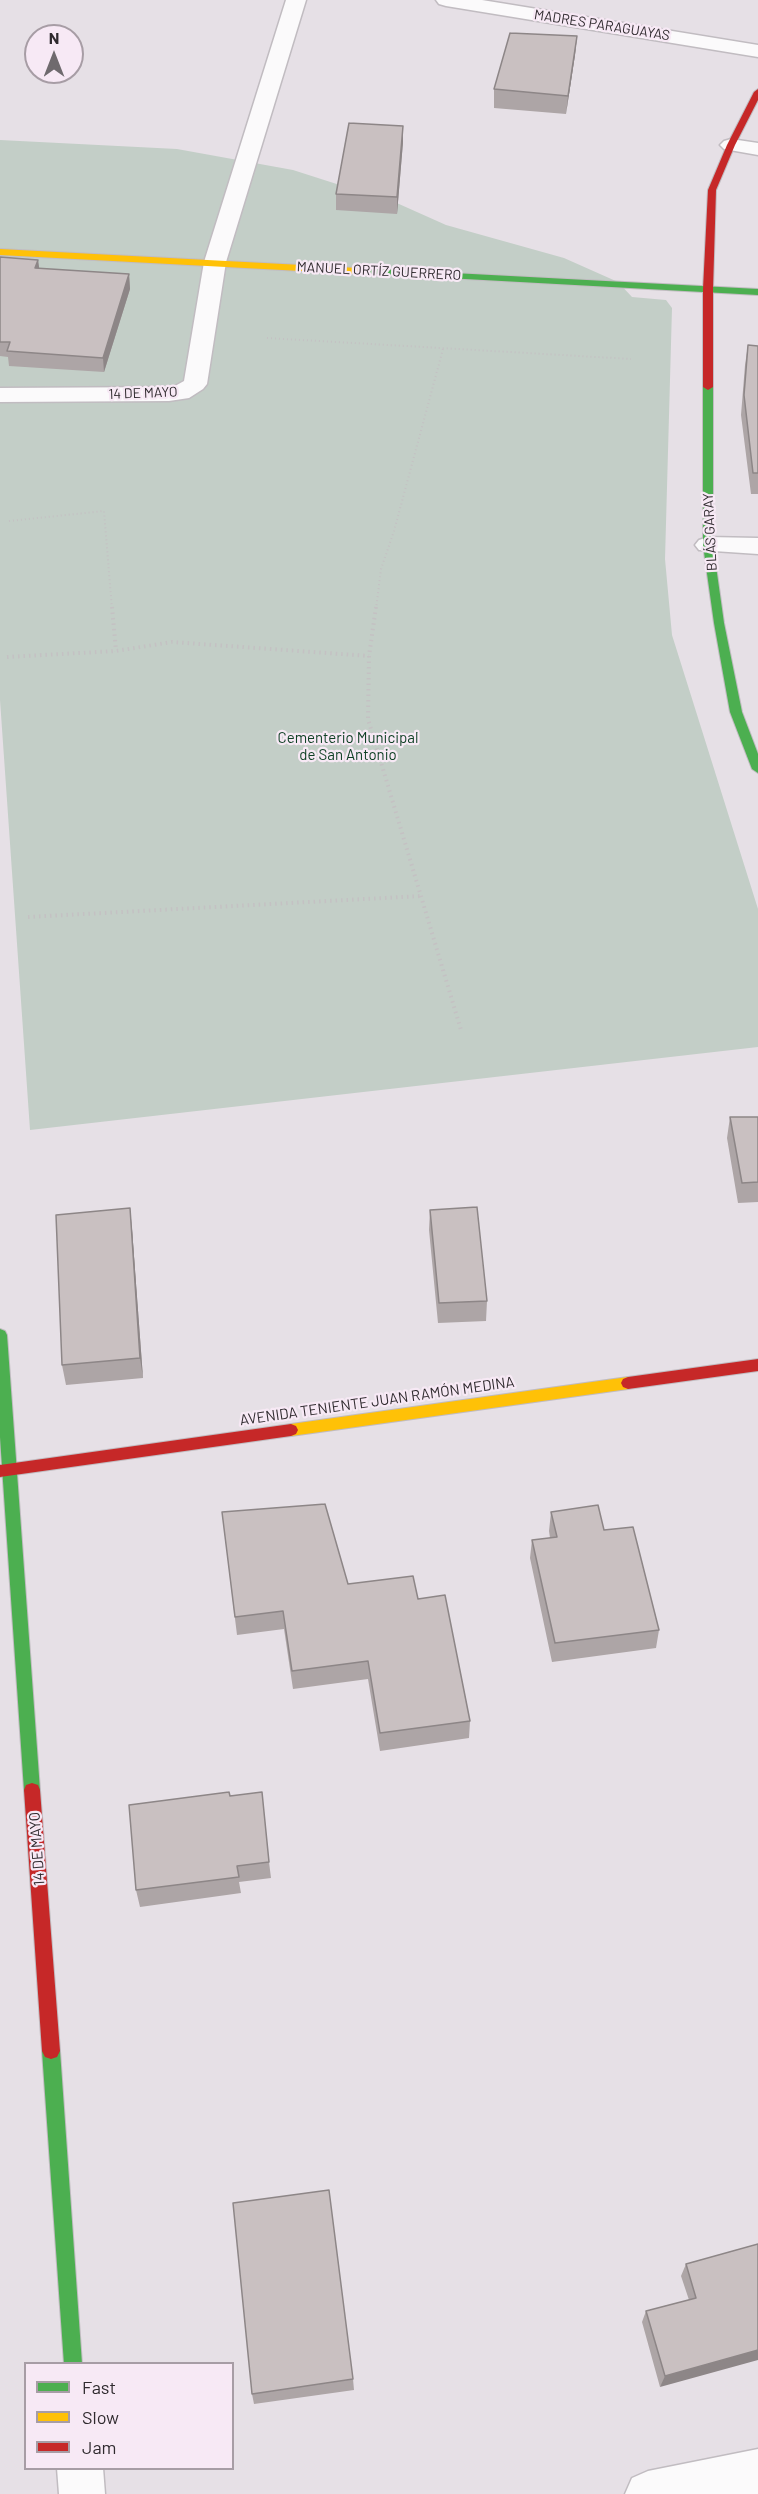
<!DOCTYPE html>
<html>
<head>
<meta charset="utf-8">
<style>
  body { margin:0 }
  #map { position:relative; width:758px; height:2494px; overflow:hidden; background:#e6e0e6; font-family:Barlow,sans-serif }
  canvas { display:block }
  .legend { position:absolute; left:24px; top:2362px; width:210px; height:108px; box-sizing:border-box; background:#f7e9f5; border:2px solid #a79da5; margin:0; padding:8px 10px; list-style:none; font-size:18px; color:#2f2a2e }
  .legend li { display:flex; align-items:center; gap:12px; height:30px }
  .legend b { width:30px; border:2px solid #a79da5 }
  .north { position:absolute; left:24px; top:24px; width:60px; height:60px; box-sizing:border-box; background:#f7e9f5; border:2px solid #a79da5; border-radius:50%; rotate:0deg; font-size:16px; font-weight:700; line-height:24px; text-align:center; color:#2f2a2e }
  .north::after { content:''; display:block; margin:auto; width:21px; height:27px; background:#6f6a6e; clip-path:polygon(50% 0,100% 100%,50% 72%,0 100%) }
</style>
</head>
<body>
<div id="map">
<canvas width="758" height="2494"></canvas>
<ul class="legend">
<li><b style="height:8px;background:#4caf50"></b>Fast</li>
<li><b style="height:8px;background:#ffc107"></b>Slow</li>
<li><b style="height:8px;background:#c62828"></b>Jam</li>
</ul>
<div class="north">N</div>
</div>
<script>
const c = document.querySelector('canvas').getContext('2d');
c.lineJoin = 'round';
function fill(path, color) {
  c.fillStyle = color;
  c.fill(path, 'evenodd');
}
function poly(rows) {
  const path = new Path2D();
  for (const r of rows) {
    path.moveTo(r[0], r[1]);
    for (let i = 2; i < r.length; i += 2) path.lineTo(r[i], r[i + 1]);
  }
  return path;
}
function strokePath(path, color, width, dash) {
  c.strokeStyle = color;
  c.lineWidth = width;
  c.lineCap = dash ? 'butt' : 'round';
  c.setLineDash(dash || []);
  c.stroke(path);
}
function label(font, color, halo, rows, align = 'center') {
  c.font = font + ' Barlow,sans-serif';
  c.lineWidth = 4.5;
  c.setLineDash([]);
  c.textBaseline = 'middle';
  c.strokeStyle = halo;
  c.fillStyle = color;
  for (const [text, x, y, turn = 0] of rows) {
    c.save();
    c.translate(x, y);
    c.rotate((+turn || 0) * Math.PI / 180);
    c.textAlign = isNaN(turn) ? turn : align;
    if (halo) c.strokeText(text, 0, 0);
    c.fillText(text, 0, 0);
    c.restore();
  }
}
const green = poly([
  [0,140,177,149,293,170,399,204,446,225,564,258,618,282,632,297,666,300,672,308,665,559,672,635,758,909,758,1047,30,1130,0,700]
]);
const pathFar1 = poly([
  [267,338,631,359],
  [9,521,104,511,112,609],
  [376,609,381,569,394,531,443,349]
]);
const path = poly([
  [112,607,116,651],
  [376,607,369,656,368,719,461,1030],
  [7,657,116,651,172,642,369,656],
  [28,917,421,896]
]);
const street = poly([
  [286,0,306,0,226,262,207,384,203,389,189,398,169,401,0,402,0,388,169,387,175,386,184,381,204,262,286,0],
  [436,0,482,0,758,45,758,57,446,6,439,4,436,0],
  [731,139,758,143,758,155,724,149,720,145,724,141,731,139],
  [708,537,758,538,758,554,699,550,695,545,699,540,708,537],
  [758,2449,758,2494,625,2494,632,2478,648,2471,758,2449],
  [57,2468,103,2468,105,2494,59,2494,57,2468]
]);
const fast = poly([
  [358,268,758,289,758,295,355,273,355,269,358,268],
  [708,384,713,387,713,545,724,623,742,712,758,754,758,773,752,769,730,712,714,623,703,545,703,387,708,384],
  [0,1329,5,1331,7,1335,40,1790,38,1795,32,1797,26,1795,24,1790,0,1437,0,1329],
  [51,2043,57,2045,60,2051,82,2364,64,2364,42,2051,45,2045,51,2043]
]);
const slow = poly([
  [0,249,358,268,363,271,358,274,0,255,0,249],
  [628,1377,633,1379,635,1383,633,1387,628,1389,291,1436,286,1434,284,1430,286,1426,291,1424,628,1377]
]);
const jam = poly([
  [758,89,758,100,735,145,716,190,713,289,713,387,708,390,703,387,703,289,708,190,727,145,754,92,758,89],
  [758,1359,758,1371,628,1389,623,1387,621,1383,623,1379,628,1377,758,1359],
  [291,1424,296,1426,298,1430,296,1434,291,1436,0,1477,0,1465,291,1424],
  [32,1783,38,1785,40,1790,60,2051,57,2057,51,2059,45,2057,42,2051,24,1790,26,1785,32,1783]
]);
const wall = poly([
  [577,36,575,55,566,114,494,108,494,89],
  [403,142,397,214,336,210,336,194],
  [0,257,38,260,39,269,129,274,130,289,104,372,9,366,8,357,0,356],
  [748,345,758,346,758,494,751,494,741,415,745,365],
  [730,1117,758,1117,758,1202,738,1203,727,1138],
  [430,1210,487,1301,486,1321,438,1323,429,1230],
  [132,1229,143,1378,66,1385,62,1365],
  [222,1512,348,1584,418,1599,470,1721,469,1738,380,1751,368,1679,293,1689,284,1629,237,1635],
  [551,1512,604,1530,659,1630,656,1648,552,1662,530,1558,532,1540,550,1538,549,1531],
  [230,1796,269,1862,271,1878,239,1882,241,1893,140,1907,136,1890],
  [758,2244,660,2387,642,2322,646,2311,689,2300,681,2276,686,2264],
  [353,2379,354,2390,254,2404,252,2394]
]);
const shadedWall = poly([
  [577,36,575,55,566,114,568,96],
  [403,126,403,142,397,214,397,197],
  [38,260,40,274,35,268],
  [129,274,130,289,104,372,103,358],
  [130,1208,132,1229,143,1378,140,1358],
  [758,2350,758,2360,660,2387,665,2376]
]);
const building = poly([
  [510,33,577,36,568,96,494,89,510,33],
  [349,123,403,126,397,197,336,194,349,123],
  [0,257,38,260,35,268,129,274,103,358,7,351,10,342,0,342,0,257],
  [748,345,758,346,758,473,753,473,744,395,748,345],
  [730,1117,758,1117,758,1182,742,1183,730,1117],
  [477,1207,487,1301,439,1303,430,1210,477,1207],
  [130,1208,140,1358,62,1365,56,1215,130,1208],
  [325,1504,348,1584,413,1576,418,1599,445,1595,470,1721,380,1733,368,1661,292,1671,283,1611,235,1617,222,1512,325,1504],
  [598,1505,604,1530,633,1527,659,1630,555,1643,532,1540,557,1537,551,1512,598,1505],
  [229,1792,230,1796,262,1792,269,1862,237,1866,239,1877,136,1890,129,1805,229,1792],
  [329,2190,353,2379,252,2394,233,2203,329,2190],
  [758,2244,758,2350,665,2376,646,2311,696,2298,686,2264,758,2244]
]);
const farStreetnames = [
  ["MADRES PARAGUAYAS",602,25,9],
  ["MANUEL ORTÍZ GUERRERO",379,271,3],
  ["14 DE MAYO",143,393,-2],
  ["BLÁS GARAY",710,532,-93]
];
const parkNames = [
  ["Cementerio Municipal",348,738],
  ["de San Antonio",348,755]
];
const streetNames = [
  ["AVENIDA TENIENTE JUAN RAMÓN MEDINA",377,1401,-8],
  ["14 DE MAYO",37,1849,-94]
];
fill(green, '#c3cec7');
strokePath(street, '#c1bcc1', 3);
strokePath(fast, '#c1bcc1', 2);
strokePath(slow, '#c1bcc1', 2);
strokePath(jam, '#c1bcc1', 2);
strokePath(pathFar1, '#c4c1c3', 2, [1, 3]);
strokePath(path, '#c4c1c3', 4, [1.5, 4]);
fill(street, '#fbfafb');
fill(fast, '#4caf50');
fill(slow, '#ffc107');
fill(jam, '#c62828');
fill(wall, '#ada5a6');
fill(shadedWall, '#8d8687');
fill(building, '#c9c0c1');
strokePath(building, '#8d8687', 1.5);
label('14px', '#2f2a2e', '#f7e9f5', farStreetnames);
label('15px', '#0d3f23', '#f7e9f5', parkNames);
label('15px', '#2f2a2e', '#f7e9f5', streetNames);
</script>
</body>
</html>
